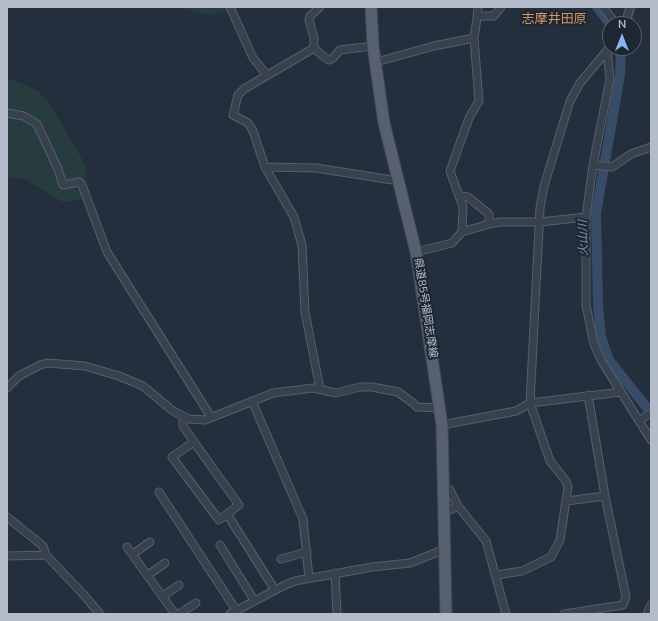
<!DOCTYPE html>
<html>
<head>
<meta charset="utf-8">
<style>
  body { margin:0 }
  #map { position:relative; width:658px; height:621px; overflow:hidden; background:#242f3e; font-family:"Nunito Sans",sans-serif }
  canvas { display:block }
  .frame { position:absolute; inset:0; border:8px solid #b4bcc9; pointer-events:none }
  .north { position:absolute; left:602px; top:16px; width:40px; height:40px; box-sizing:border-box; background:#1d2633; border:1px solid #59626f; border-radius:50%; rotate:0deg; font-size:11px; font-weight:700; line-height:16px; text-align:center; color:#b4bcc9 }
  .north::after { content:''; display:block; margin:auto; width:14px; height:18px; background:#8ab4f8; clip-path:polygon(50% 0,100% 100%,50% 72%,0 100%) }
</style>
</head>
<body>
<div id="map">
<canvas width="658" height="621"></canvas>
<div class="frame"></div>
<div class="north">N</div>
</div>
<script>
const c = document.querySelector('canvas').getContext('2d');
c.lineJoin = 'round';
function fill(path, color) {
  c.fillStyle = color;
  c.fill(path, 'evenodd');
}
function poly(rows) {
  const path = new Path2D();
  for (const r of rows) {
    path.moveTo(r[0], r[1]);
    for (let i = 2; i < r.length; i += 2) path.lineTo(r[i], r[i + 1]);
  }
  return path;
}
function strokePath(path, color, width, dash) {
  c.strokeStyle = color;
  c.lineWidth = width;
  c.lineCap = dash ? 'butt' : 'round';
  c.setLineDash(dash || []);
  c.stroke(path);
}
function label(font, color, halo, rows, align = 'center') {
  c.font = font + ' "Nunito Sans","Noto Sans JP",sans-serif';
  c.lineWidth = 4;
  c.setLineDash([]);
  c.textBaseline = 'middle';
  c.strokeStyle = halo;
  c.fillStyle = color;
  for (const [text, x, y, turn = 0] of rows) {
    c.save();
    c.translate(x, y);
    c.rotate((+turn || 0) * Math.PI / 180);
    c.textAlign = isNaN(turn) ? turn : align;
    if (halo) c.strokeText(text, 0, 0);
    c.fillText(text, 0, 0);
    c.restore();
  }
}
const green = poly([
  [178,7,235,7,233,9,209,15],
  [7,78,23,84,39,92,50,104,82,159,86,169,85,194,81,199,63,202,26,180,7,177]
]);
const stream = poly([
  [630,24,635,7],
  [621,58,624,48]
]);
const river = poly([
  [597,7,610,24],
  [621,48,620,75,596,213,598,305,601,337,609,360,651,413]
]);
const minor = poly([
  [230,7,253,58,267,75],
  [320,7,310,16,309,20,314,38,314,48,324,57,329,60,333,58,340,50,373,46],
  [603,7,616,24],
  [477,18,478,7],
  [625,24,630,7],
  [314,48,244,89,238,95,233,115,248,123,253,131,265,167,294,217,302,245,305,312,320,389],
  [607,50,610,79,593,165,586,217,586,305,594,344,601,360,651,440],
  [376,62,434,46,474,38],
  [7,113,24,116,37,124,58,169,63,185,79,182,82,185,107,252,211,417],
  [593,165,612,167,631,154,651,147],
  [265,167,316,168,399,181],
  [460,196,468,197,489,214,489,224],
  [462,232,463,207,450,171,469,118,479,101,474,38,477,18,480,16,494,16,501,7],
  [416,252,452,243,462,232,489,224,501,222,540,222,586,217],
  [7,388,19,376,40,365,47,363,85,366,119,376,143,386,173,411,189,419,205,420,273,393,313,388,336,393,360,387,372,387,398,392,413,403,417,407,440,408],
  [252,401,303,519,309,578],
  [183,417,183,426,194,442,239,505,219,520,172,457,194,442],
  [640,420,651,413],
  [442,425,516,411,530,403,621,392],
  [444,490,450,490,458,506,486,541,506,614],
  [159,492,236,610],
  [567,501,605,496],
  [444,513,458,506],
  [227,514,275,590],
  [7,517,43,546,46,555,83,594,100,614],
  [220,545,254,600],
  [127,547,175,614],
  [133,554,150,542],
  [7,556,46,555],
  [281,559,307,552],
  [335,573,337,614],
  [148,575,165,563],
  [496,575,522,571,551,557,560,540,568,487,566,481,550,461,530,403,540,208,544,186,570,101,580,83,610,47],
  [163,596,179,585],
  [179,614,196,603],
  [230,614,283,586,295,581,372,567,410,563,445,549],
  [564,614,623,605,626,597,605,496,588,395],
  [647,614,651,605]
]);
const primary = poly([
  [371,7,373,46,384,123,416,252,442,425,446,614]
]);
const streetNames = [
  ["県道85号福岡志摩線",425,308,81]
];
const waterNames = [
  ["火山川",584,238,-91]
];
const quarterNames = [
  ["志摩井田原",554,20]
];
fill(green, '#263c3f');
strokePath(stream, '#394c67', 1.5);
strokePath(river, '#394c67', 10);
strokePath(minor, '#565f6c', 9);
strokePath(primary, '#414a57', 13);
strokePath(minor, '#38414e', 7);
strokePath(primary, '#56606e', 11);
label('11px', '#b4bcc9', '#1d2633', streetNames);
label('italic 12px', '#7c92b1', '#1d2633', waterNames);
label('13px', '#d59563', '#1d2633', quarterNames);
</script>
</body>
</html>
